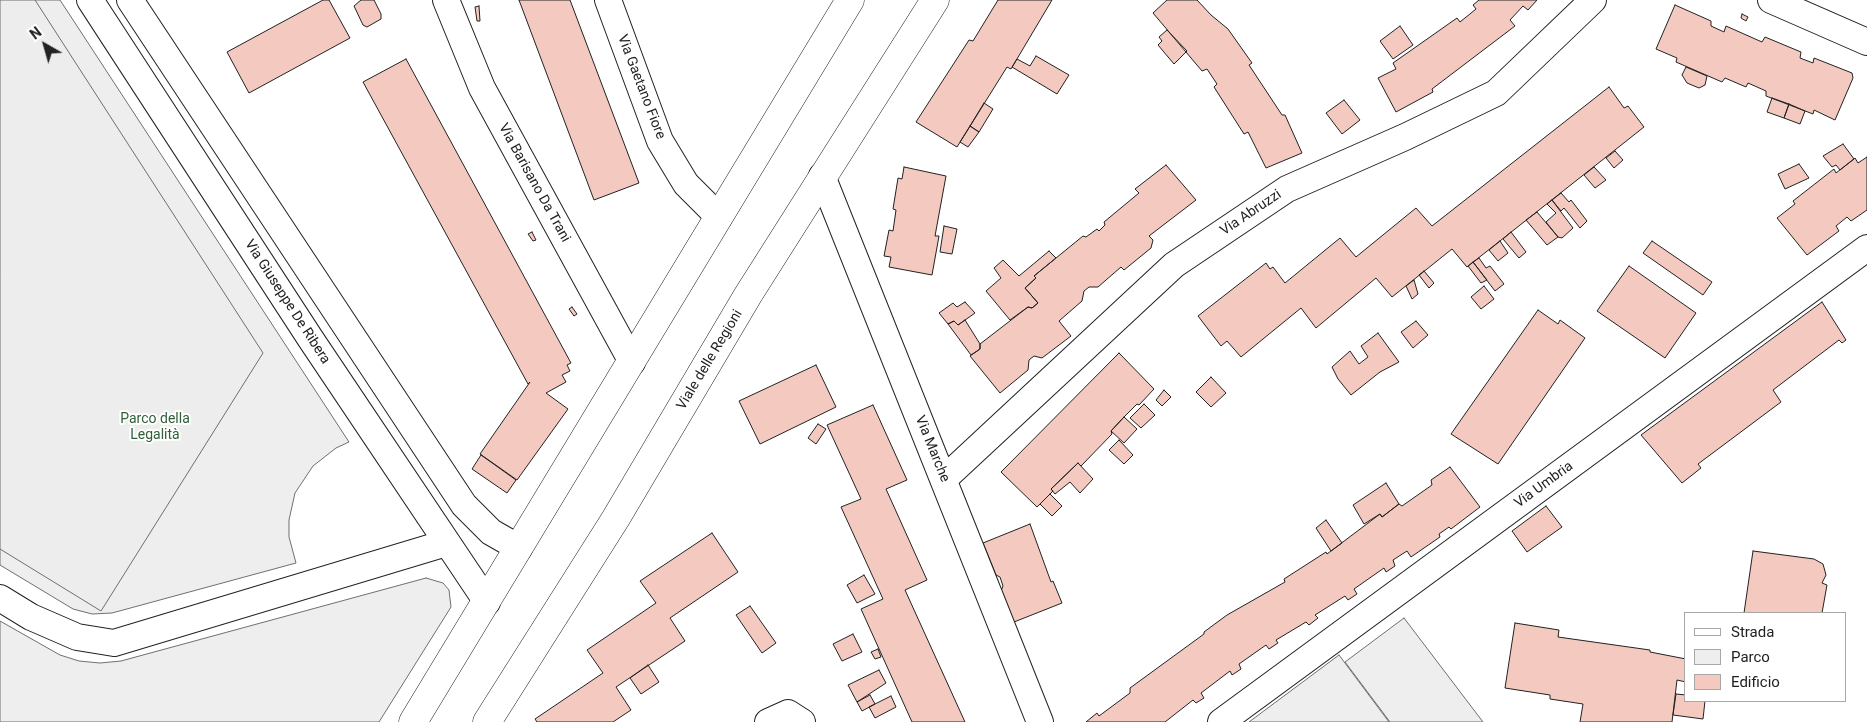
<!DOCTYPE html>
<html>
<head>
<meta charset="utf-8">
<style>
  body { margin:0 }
  #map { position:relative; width:1867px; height:722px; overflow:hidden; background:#fff; font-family:Roboto,sans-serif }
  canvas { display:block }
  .legend { position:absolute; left:1684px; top:612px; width:162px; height:90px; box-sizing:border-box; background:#fff; border:1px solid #a7a7a7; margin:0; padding:6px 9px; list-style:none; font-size:15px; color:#222 }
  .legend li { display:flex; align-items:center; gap:10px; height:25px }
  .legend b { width:25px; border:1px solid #a7a7a7 }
  .north { position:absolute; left:20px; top:20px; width:50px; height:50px; -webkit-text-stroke:4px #fff; paint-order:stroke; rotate:322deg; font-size:14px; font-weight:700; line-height:20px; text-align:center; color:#222 }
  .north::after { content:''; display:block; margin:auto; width:18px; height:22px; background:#222; clip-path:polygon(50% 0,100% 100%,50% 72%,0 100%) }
</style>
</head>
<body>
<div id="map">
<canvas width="1867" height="722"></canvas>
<ul class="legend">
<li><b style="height:6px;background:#fff"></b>Strada</li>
<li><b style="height:14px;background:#eee"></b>Parco</li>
<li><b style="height:14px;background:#f3c9c0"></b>Edificio</li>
</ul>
<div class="north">N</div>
</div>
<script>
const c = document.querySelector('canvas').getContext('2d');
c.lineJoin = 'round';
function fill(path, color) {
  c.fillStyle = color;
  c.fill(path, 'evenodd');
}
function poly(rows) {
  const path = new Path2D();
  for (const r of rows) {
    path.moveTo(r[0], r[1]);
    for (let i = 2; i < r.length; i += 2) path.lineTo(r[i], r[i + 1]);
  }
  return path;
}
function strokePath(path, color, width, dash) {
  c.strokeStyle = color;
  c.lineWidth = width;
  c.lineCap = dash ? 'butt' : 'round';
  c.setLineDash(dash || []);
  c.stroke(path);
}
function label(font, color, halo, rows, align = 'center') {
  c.font = font + ' Roboto,sans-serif';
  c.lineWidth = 4;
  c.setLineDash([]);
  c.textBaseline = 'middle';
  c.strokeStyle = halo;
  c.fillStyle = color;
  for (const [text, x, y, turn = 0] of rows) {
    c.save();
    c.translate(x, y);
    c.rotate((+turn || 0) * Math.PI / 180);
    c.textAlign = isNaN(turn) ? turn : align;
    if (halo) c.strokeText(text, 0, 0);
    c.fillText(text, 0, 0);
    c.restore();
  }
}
const green = poly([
  [0,0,60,0,349,442,336,448,313,466,295,493,289,520,289,537,296,563,112,613,92,614,73,609,0,565,0,0],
  [426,578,443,583,449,590,451,607,379,722,0,722,0,621,60,655,79,661,100,663,121,661,426,578],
  [1404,618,1483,722,1390,722,1345,662,1404,618],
  [1339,655,1389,722,1249,722,1339,655]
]);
const parking = poly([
  [0,0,35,0,263,353,101,611,0,549,0,0]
]);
const building = poly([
  [323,0,329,0,350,38,249,93,227,52,323,0],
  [361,0,374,0,381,14,381,19,367,27,363,25,354,6,361,0],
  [519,0,570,0,639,183,594,200,519,0],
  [998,0,1052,0,1011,69,1007,67,957,147,916,122,969,40,973,41,998,0],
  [1167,0,1197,0,1211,15,1228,29,1252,63,1249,65,1282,115,1285,115,1302,153,1266,168,1248,132,1244,134,1214,87,1217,84,1207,69,1202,71,1153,13,1167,0],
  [1479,0,1537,0,1528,10,1523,6,1510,20,1515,26,1432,89,1433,92,1396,112,1378,78,1396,69,1393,63,1457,18,1460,22,1476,9,1473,5,1479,0],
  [1675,5,1711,21,1711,26,1724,32,1726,26,1762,42,1765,37,1801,52,1800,58,1813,63,1814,58,1852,73,1853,78,1835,120,1814,110,1813,114,1766,96,1766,91,1748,83,1746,87,1725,78,1722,82,1676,62,1677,58,1656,49,1675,5],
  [479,6,480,21,477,21,475,7,479,6],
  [1742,14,1748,17,1746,21,1741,18,1742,14],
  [1400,26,1413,45,1393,59,1380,41,1400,26],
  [1167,30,1187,51,1174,64,1158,45,1162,41,1159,37,1167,30],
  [1036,56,1069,75,1057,94,1012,67,1017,59,1030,66,1036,56],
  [406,59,571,363,567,365,570,371,562,375,566,382,546,393,568,409,517,480,480,454,530,382,528,384,363,82,406,59],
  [1686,67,1707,76,1705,85,1699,88,1687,83,1682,75,1686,67],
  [1609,87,1624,108,1628,106,1644,127,1467,267,1452,249,1392,297,1376,278,1316,328,1301,308,1241,357,1227,341,1221,346,1198,316,1266,263,1270,269,1273,267,1285,283,1340,238,1356,257,1416,208,1432,226,1609,87],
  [1772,98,1789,104,1784,118,1767,112,1772,98],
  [1344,100,1360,120,1342,134,1326,113,1344,100],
  [984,103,993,109,979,132,970,126,984,103],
  [1789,104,1805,111,1800,124,1784,118,1789,104],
  [970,126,979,132,968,147,960,142,970,126],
  [1843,144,1854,159,1840,170,1836,165,1832,167,1823,156,1843,144],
  [1615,151,1623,160,1614,168,1606,158,1615,151],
  [1867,157,1867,210,1851,221,1847,217,1836,226,1839,231,1807,255,1777,218,1795,204,1793,201,1834,169,1836,173,1855,158,1858,163,1867,157],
  [1799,164,1809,178,1785,189,1778,174,1799,164],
  [1166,165,1196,200,1149,236,1153,240,1151,248,1124,270,1121,267,1098,287,1089,287,1084,291,1082,301,1059,321,1071,336,1042,358,1034,356,1029,360,1028,370,1000,393,970,356,980,349,980,344,1028,307,1032,308,1038,303,1025,288,1036,278,1034,276,1083,236,1086,237,1097,229,1099,231,1105,225,1104,222,1139,193,1135,189,1166,165],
  [904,167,946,176,935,236,939,236,932,275,889,267,891,257,884,256,889,230,893,231,896,210,893,209,898,178,902,179,904,167],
  [1594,167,1606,180,1595,188,1584,175,1594,167],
  [1561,193,1569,202,1571,200,1587,221,1580,228,1564,208,1561,211,1552,200,1561,193],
  [1552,200,1573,228,1562,238,1558,237,1546,222,1556,213,1547,204,1552,200],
  [1537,212,1558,237,1547,245,1526,220,1537,212],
  [944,226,957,229,952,254,940,252,944,226],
  [532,232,536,240,533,241,528,234,532,232],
  [1511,232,1526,252,1519,258,1503,239,1511,232],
  [1500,241,1508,253,1498,261,1489,250,1500,241],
  [1652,241,1712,282,1703,295,1643,253,1652,241],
  [1049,251,1056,258,1034,276,1036,278,1025,288,1038,303,1032,308,1028,307,1010,320,986,291,1001,278,994,268,1003,260,1019,276,1049,251],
  [1479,258,1486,268,1490,266,1504,284,1495,291,1473,262,1479,258],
  [1473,262,1487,280,1481,283,1468,266,1473,262],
  [1629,266,1696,313,1665,358,1597,311,1629,266],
  [1424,271,1434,283,1429,288,1419,275,1424,271],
  [1414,280,1418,294,1412,299,1406,286,1414,280],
  [1484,286,1494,299,1481,309,1471,297,1484,286],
  [965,302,975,313,958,325,954,321,948,324,939,313,953,303,957,307,965,302],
  [1822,302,1846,340,1842,343,1839,340,1773,390,1781,402,1698,464,1701,468,1682,483,1641,435,1822,302],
  [572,307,577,314,574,316,569,309,572,307],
  [1538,310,1558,324,1560,320,1585,338,1498,464,1451,434,1538,310],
  [965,320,980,344,980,349,971,355,948,324,954,321,958,325,965,320],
  [1416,321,1428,335,1413,348,1401,332,1416,321],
  [1378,333,1399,362,1380,372,1351,395,1338,379,1332,367,1350,351,1359,364,1368,357,1361,346,1378,333],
  [1119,353,1154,389,1139,405,1137,404,1124,417,1111,431,1112,434,1081,466,1078,463,1051,489,1053,491,1037,507,1001,472,1119,353],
  [816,365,836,407,760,444,739,401,816,365],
  [1211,377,1226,393,1211,407,1196,392,1211,377],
  [1164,390,1171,397,1162,406,1156,400,1164,390],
  [1144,404,1155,415,1141,428,1130,418,1144,404],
  [873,405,907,480,886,489,927,580,905,590,965,722,912,722,861,609,883,599,841,507,861,499,827,425,873,405],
  [1124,417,1137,429,1124,443,1111,431,1124,417],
  [818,424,826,429,816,444,808,438,818,424],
  [1119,440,1133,455,1124,464,1109,450,1119,440],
  [481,455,516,480,507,493,472,469,481,455],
  [1078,463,1093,479,1080,493,1070,482,1055,494,1051,489,1078,463],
  [1450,467,1480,507,1451,529,1449,527,1439,534,1440,537,1411,557,1407,551,1393,560,1395,566,1386,572,1384,568,1354,589,1357,594,1348,600,1345,596,1315,615,1318,618,1309,625,1306,622,1276,640,1278,643,1269,649,1266,645,1239,664,1241,669,1232,675,1230,671,1201,693,1204,698,1196,703,1193,700,1165,722,1086,722,1097,713,1099,716,1130,693,1130,688,1204,634,1204,632,1227,615,1285,582,1284,579,1326,552,1327,554,1331,551,1380,514,1382,517,1399,504,1402,506,1432,485,1431,480,1450,467],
  [1386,483,1399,504,1382,517,1380,514,1364,524,1353,505,1386,483],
  [1050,494,1062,506,1052,516,1040,504,1050,494],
  [1546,506,1562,527,1527,552,1512,531,1546,506],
  [1326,520,1342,543,1331,551,1316,528,1326,520],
  [1030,524,1051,582,1053,581,1062,603,1014,622,1001,591,1003,586,1000,577,996,575,983,543,1030,524],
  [712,533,738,572,670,618,685,641,616,687,631,710,613,722,537,722,535,719,603,673,587,650,656,603,640,581,712,533],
  [1753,551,1814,559,1823,564,1826,575,1822,583,1827,585,1822,613,1744,613,1753,551],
  [864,575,875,594,857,603,847,585,864,575],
  [750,606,776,643,762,653,736,615,750,606],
  [1515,623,1559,630,1558,637,1650,650,1650,652,1686,659,1686,682,1677,680,1672,722,1580,722,1583,704,1550,699,1550,695,1505,688,1515,623],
  [853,634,862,652,842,661,833,644,853,634],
  [878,649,881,657,875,659,871,652,878,649],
  [648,665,659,682,641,694,630,678,648,665],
  [879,670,886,683,857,702,848,685,879,670],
  [1676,694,1686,695,1686,701,1705,701,1703,719,1673,715,1676,694],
  [870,695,875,704,862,711,857,702,870,695],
  [891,696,896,707,875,718,869,707,891,696]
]);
const street = poly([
  [90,0,310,338,487,602],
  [130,0,464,505,491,532,519,548],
  [446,0,482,88,632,362],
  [608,0,660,141,686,184,719,217],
  [1771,0,1867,42],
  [822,176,1040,722],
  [944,479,1174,265,1287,189,1405,137,1496,93,1593,0],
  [0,598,31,617,77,637,114,643,446,543],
  [768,722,788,713,802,722],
  [1221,722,1867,248]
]);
const secondary = poly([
  [413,722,850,0],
  [487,722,616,518,748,295,935,0]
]);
const streetNames = [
  ["Via Gaetano Fiore",641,87,69],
  ["Via Barisano Da Trani",534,183,61],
  ["Via Abruzzi",1251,213,-34],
  ["Via Giuseppe De Ribera",287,302,57],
  ["Viale delle Regioni",710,360,-59],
  ["Via Marche",932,449,68],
  ["Via Umbria",1544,485,-36]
];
const parkNames = [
  ["Parco della",155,419],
  ["Legalità",155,435]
];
fill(green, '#eee');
strokePath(green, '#6f6f6f', 1);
fill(parking, '#ededed');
strokePath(parking, '#6f6f6f', 1);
fill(building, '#f3c9c0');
strokePath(building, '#222', 1);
strokePath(street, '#222', 28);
strokePath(secondary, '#222', 29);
strokePath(street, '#fff', 26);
strokePath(secondary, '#fff', 28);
label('14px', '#222', '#fff', streetNames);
label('14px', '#2f5e38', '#fff', parkNames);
</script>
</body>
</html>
